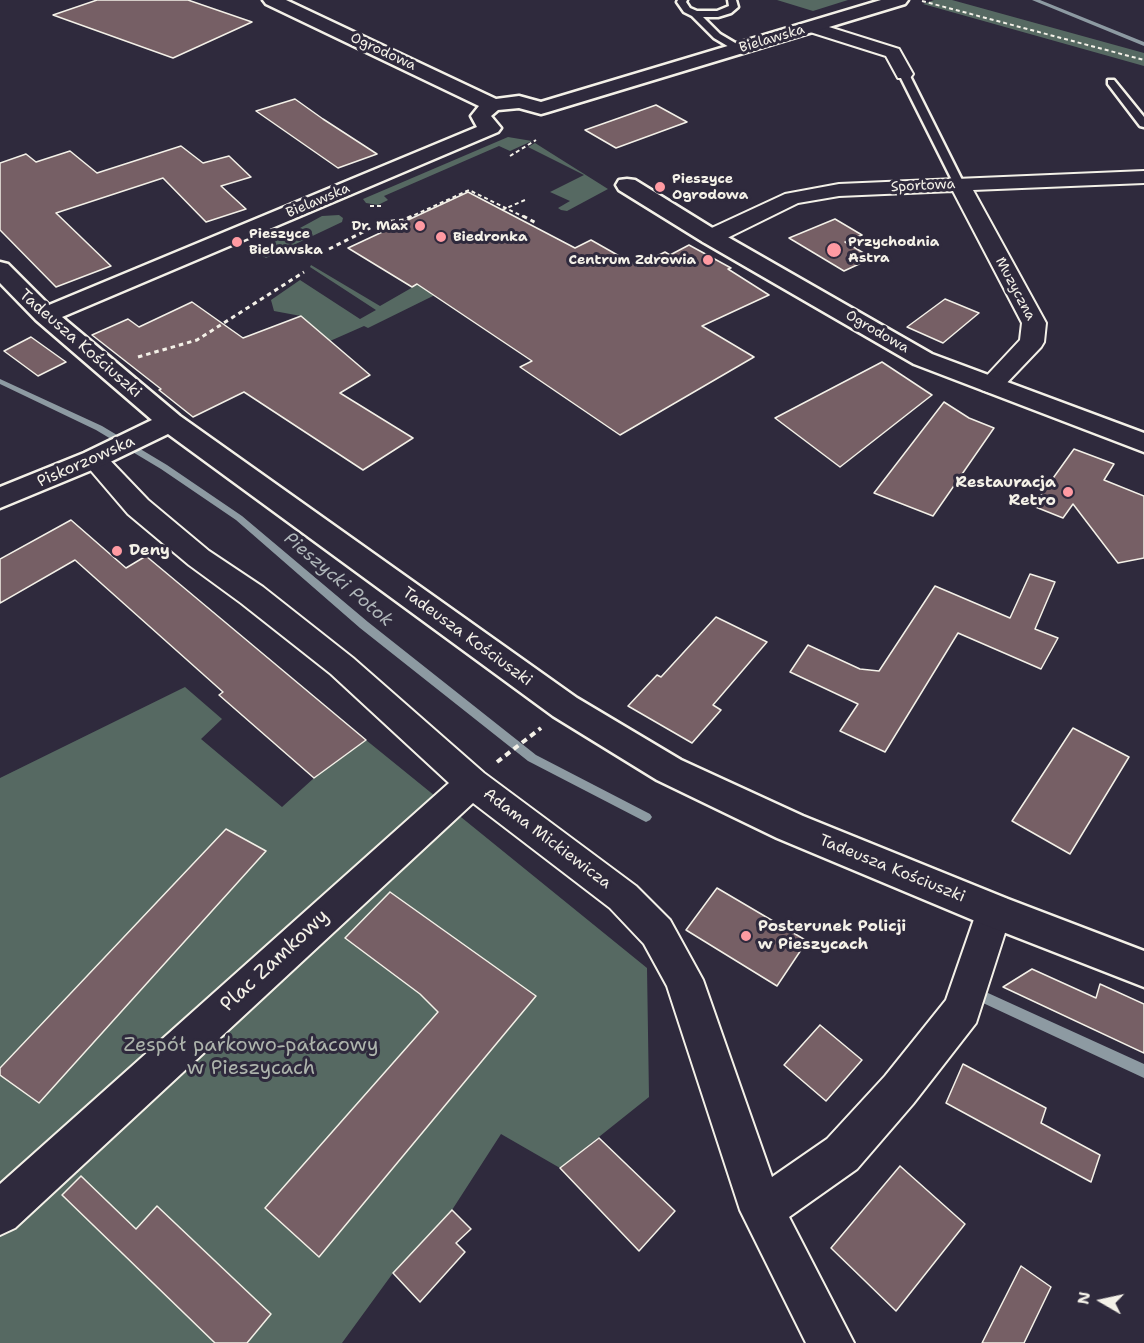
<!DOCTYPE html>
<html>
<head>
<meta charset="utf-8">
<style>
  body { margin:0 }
  #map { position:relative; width:1144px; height:1343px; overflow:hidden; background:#2f2a3d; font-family:"Shantell Sans",sans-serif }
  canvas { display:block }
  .north { position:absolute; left:1072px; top:1271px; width:60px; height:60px; -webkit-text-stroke:4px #2f2a3d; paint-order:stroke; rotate:279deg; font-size:16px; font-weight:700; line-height:24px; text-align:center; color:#f4f1e8 }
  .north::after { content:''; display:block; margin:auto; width:21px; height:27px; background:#f4f1e8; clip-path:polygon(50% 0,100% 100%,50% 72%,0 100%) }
</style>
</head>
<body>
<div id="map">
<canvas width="1144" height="1343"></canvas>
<div class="north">N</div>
</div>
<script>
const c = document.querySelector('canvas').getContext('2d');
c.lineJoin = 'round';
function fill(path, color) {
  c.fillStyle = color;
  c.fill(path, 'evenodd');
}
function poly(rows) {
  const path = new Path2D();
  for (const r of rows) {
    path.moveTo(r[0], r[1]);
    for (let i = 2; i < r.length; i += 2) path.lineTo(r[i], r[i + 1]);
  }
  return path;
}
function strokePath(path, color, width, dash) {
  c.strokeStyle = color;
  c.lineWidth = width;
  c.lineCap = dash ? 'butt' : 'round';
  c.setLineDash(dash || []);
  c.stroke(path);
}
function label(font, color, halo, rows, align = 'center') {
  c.font = font + ' "Shantell Sans",sans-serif';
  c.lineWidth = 6;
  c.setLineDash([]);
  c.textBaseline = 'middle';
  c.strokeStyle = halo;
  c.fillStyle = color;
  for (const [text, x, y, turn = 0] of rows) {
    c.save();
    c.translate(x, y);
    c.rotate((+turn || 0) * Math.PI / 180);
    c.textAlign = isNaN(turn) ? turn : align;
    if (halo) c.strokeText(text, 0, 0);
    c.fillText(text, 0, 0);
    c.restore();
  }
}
const green = poly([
  [777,0,848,0,813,11],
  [934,0,952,0,1144,53,1144,66,923,4],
  [508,137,532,141,510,151,499,146,384,196,388,200,378,205,366,203,363,199],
  [535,143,608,189,567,211,561,210,558,208,570,201,550,192,584,175,528,147],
  [339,215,343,218,342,222,266,258,256,252,322,216],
  [311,265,380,306,420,283,437,294,368,328,364,326,330,341,301,316,274,311,271,300,300,280,360,319,376,310,310,267],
  [185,687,222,719,201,739,282,807,314,778,366,740,647,968,649,1097,560,1168,501,1134,452,1210,393,1273,342,1343,0,1343,0,778]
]);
const stream = poly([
  [1032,0,1040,0,1144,42,1144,46,1032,0],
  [0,379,102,426,167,465,242,516,368,622,536,755,650,814,652,817,650,820,646,822,642,820,528,761,360,628,236,520,161,469,96,430,0,384,0,379],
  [988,993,1144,1064,1144,1078,983,1003,982,999,983,995,988,993]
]);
const building = poly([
  [97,0,188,0,252,22,173,58,53,15,97,0],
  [295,99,323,119,377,154,338,168,256,111,295,99],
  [656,105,687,122,616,148,585,130,656,105],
  [181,146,203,163,229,156,251,177,221,186,246,209,206,222,163,178,56,213,111,266,56,287,0,230,0,163,26,154,36,162,70,151,97,173,181,146],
  [468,192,575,248,591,240,637,266,665,252,670,255,689,245,731,268,728,269,769,295,702,326,754,357,620,435,520,367,532,361,417,284,412,287,348,248,468,192],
  [835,219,862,235,845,242,872,258,844,271,789,238,835,219],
  [945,299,979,313,943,343,907,327,945,299],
  [192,302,243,338,301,316,370,375,340,393,413,438,363,470,244,392,193,417,159,390,161,389,92,335,128,319,139,327,192,302],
  [31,337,66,362,38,376,4,351,31,337],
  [882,362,932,395,840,467,775,418,882,362],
  [944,402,969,418,994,428,933,516,874,493,944,402],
  [1074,449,1114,464,1104,480,1144,496,1144,558,1118,563,1073,504,1063,518,1033,506,1074,449],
  [71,520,126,568,146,556,366,740,314,778,219,695,223,692,75,560,0,603,0,559,71,520],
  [1030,574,1055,582,1035,629,1058,638,1041,669,958,633,885,752,840,731,858,704,790,672,808,645,860,669,879,671,935,586,1010,618,1030,574],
  [716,617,767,642,713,705,721,710,692,743,628,706,657,675,661,677,716,617],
  [1073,728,1129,757,1070,854,1012,821,1073,728],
  [226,829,266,851,39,1103,0,1075,0,1068,226,829],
  [717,888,807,941,777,986,686,930,717,888],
  [390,892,536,996,319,1257,265,1208,438,1012,420,994,345,938,390,892],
  [1032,969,1096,998,1100,984,1144,1004,1144,1053,1003,987,1032,969],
  [820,1025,862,1060,826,1101,784,1065,820,1025],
  [963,1064,1046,1108,1041,1123,1100,1155,1091,1182,946,1103,963,1064],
  [599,1138,675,1211,639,1251,560,1168,599,1138],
  [900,1166,965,1224,896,1311,831,1248,900,1166],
  [81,1176,136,1229,157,1206,271,1314,247,1343,215,1343,62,1195,81,1176],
  [452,1210,471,1229,456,1243,465,1252,420,1302,393,1273,452,1210],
  [1021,1266,1051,1287,1024,1343,982,1343,1021,1266]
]);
const pathFar2 = poly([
  [922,1,1144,60],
  [510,156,536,140],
  [370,206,381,206],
  [502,210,525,200],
  [408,218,469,190,526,218]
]);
const pathFar1 = poly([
  [523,216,538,224],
  [329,249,383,222,404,220,412,216],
  [138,357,197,340,304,272]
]);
const path = poly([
  [497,762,541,728]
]);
const lane = poly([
  [678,0,687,0,686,2,690,8,697,11,717,11,729,6,728,0,736,0,738,7,731,13,718,17,703,17,720,34,742,47,742,51,736,51,714,38,692,16,684,12,677,2,678,0],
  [901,72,909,74,964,184,963,186,959,187,954,184,899,74,901,72],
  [1108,80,1114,80,1144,117,1144,127,1140,126,1108,84,1108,80]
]);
const street = poly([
  [813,22,899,49,913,74,910,78,898,78,886,56,807,31,805,27,807,23,813,22],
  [1144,171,1144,183,973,190,1046,323,1044,342,1041,347,1000,390,991,393,982,390,978,385,1020,340,1022,323,953,191,839,196,798,203,719,242,711,244,703,242,700,237,703,232,785,194,839,184,1144,171],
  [94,450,103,453,148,500,209,551,263,587,353,658,484,773,636,886,670,920,703,980,772,1177,827,1139,885,1076,946,1000,981,899,994,895,1007,899,1012,911,976,1023,913,1104,857,1169,789,1217,854,1343,806,1343,740,1210,667,986,644,944,610,908,473,803,15,1228,0,1235,0,1184,449,783,331,674,241,603,189,565,128,514,81,459,85,453,94,450]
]);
const secondary = poly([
  [263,0,286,0,496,99,519,96,541,102,881,0,908,0,905,4,548,112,541,114,519,108,498,110,491,116,501,128,498,132,62,317,180,416,577,698,681,760,803,816,1008,899,1144,951,1144,987,980,923,777,838,657,780,553,716,168,434,104,465,0,508,0,487,84,453,152,420,36,320,0,283,0,262,8,264,49,305,477,127,471,116,479,106,266,4,263,0],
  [627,179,635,180,719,232,932,354,1144,433,1144,452,914,364,703,242,619,190,616,185,619,180,627,179]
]);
const markers = [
  [660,187,6,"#ff9aa2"],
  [420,226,6,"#ff9aa2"],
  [441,237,6,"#ff9aa2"],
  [237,242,6,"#ff9aa2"],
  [834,250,8,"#ff9aa2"],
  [708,260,6,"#ff9aa2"],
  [1068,492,6,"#ff9aa2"],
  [117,551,6,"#ff9aa2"],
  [746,936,6,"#ff9aa2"]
];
const farStreetnames = [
  ["Bielawska",772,39,-17],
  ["Ogrodowa",383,52,25],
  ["Sportowa",923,186,-3],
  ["Bielawska",318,201,-23],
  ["Muzyczna",1015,289,62],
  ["Ogrodowa",877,332,30]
];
const farPoinames = [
  ["Pieszyce",672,179],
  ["Ogrodowa",672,195],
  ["Dr. Max",408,226,"right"],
  ["Pieszyce",249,234],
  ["Bielawska",249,250],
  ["Biedronka",453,237],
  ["Przychodnia",848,242],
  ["Astra",848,258],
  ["Centrum Zdrowia",696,260,"right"]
];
const streetNames = [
  ["Tadeusza Kościuszki",80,344,41],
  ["Piskorzowska",86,462,-24],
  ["Tadeusza Kościuszki",467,637,36],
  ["Adama Mickiewicza",547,839,37],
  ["Tadeusza Kościuszki",892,869,22]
];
const poiNames = [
  ["Restauracja",1056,483,"right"],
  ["Retro",1056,501,"right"],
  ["Deny",129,551],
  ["Posterunek Policji",758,927],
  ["w Pieszycach",758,945]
];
const waterNames = [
  ["Pieszycki Potok",338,580,40]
];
const nearStreetnames = [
  ["Plac Zamkowy",275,961,-43]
];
const nearParknames = [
  ["Zespół parkowo-pałacowy",251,1046],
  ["w Pieszycach",251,1069]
];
fill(green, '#566962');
fill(stream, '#8d9aa2');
fill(building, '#765f65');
strokePath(building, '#f4f1e8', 1.5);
strokePath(lane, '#f4f1e8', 5);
strokePath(street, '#f4f1e8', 4);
strokePath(secondary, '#f4f1e8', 5);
strokePath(pathFar2, '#f4f1e8', 2, [4, 3]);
strokePath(pathFar1, '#f4f1e8', 3, [4.5, 4]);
strokePath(path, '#f4f1e8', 4, [6, 4.5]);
fill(lane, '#2f2a3d');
fill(street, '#2f2a3d');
fill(secondary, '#2f2a3d');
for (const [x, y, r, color] of markers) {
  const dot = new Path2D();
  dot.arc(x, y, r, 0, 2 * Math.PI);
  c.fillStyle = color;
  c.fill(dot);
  strokePath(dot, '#2f2a3d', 2);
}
label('14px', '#f4f1e8', '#2f2a3d', farStreetnames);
label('bold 14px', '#f4f1e8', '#2f2a3d', farPoinames, 'left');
label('16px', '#f4f1e8', '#2f2a3d', streetNames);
label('bold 16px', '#f4f1e8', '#2f2a3d', poiNames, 'left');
label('italic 18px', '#b0b7ba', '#2f2a3d', waterNames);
label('20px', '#f4f1e8', '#2f2a3d', nearStreetnames);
label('20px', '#adb4ac', '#2f2a3d', nearParknames);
</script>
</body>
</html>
